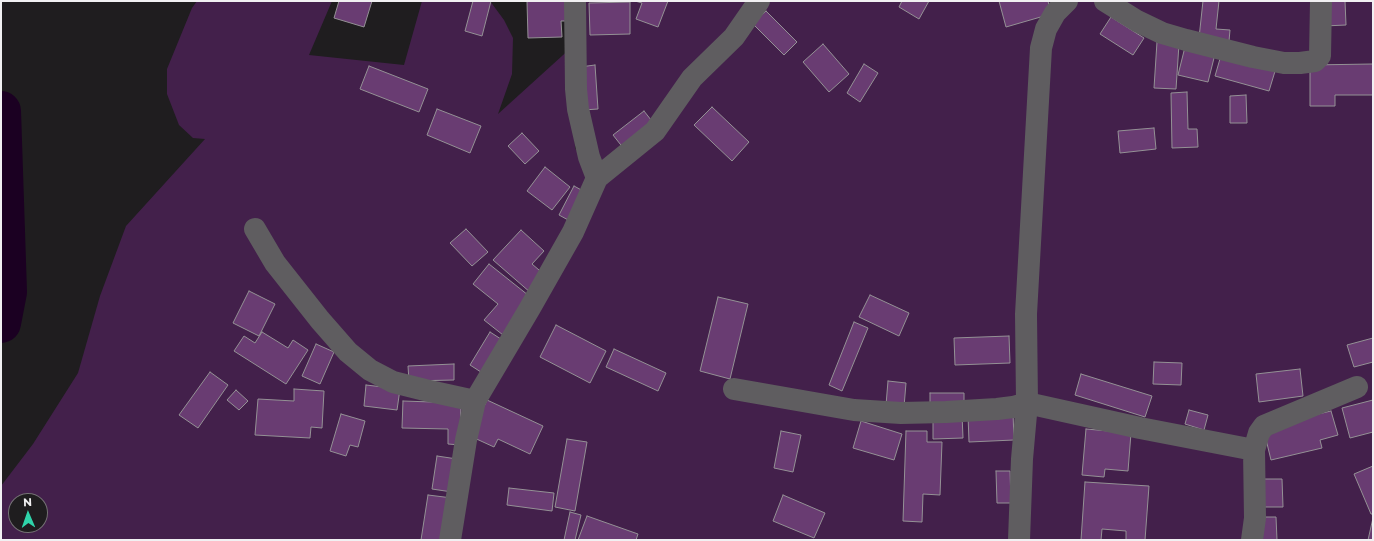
<!DOCTYPE html>
<html>
<head>
<meta charset="utf-8">
<style>
  body { margin:0 }
  #map { position:relative; width:1374px; height:541px; overflow:hidden; background:#1f1d1f; font-family:Montserrat,sans-serif }
  canvas { display:block }
  .frame { position:absolute; inset:0; border:2px solid #f1f0f2; pointer-events:none }
  .north { position:absolute; left:8px; top:493px; width:40px; height:40px; box-sizing:border-box; background:#1f1d1f; border:1px solid #737173; border-radius:50%; rotate:358deg; font-size:11px; font-weight:700; line-height:16px; text-align:center; color:#f1f0f2 }
  .north::after { content:''; display:block; margin:auto; width:14px; height:18px; background:#2fd4aa; clip-path:polygon(50% 0,100% 100%,50% 72%,0 100%) }
</style>
</head>
<body>
<div id="map">
<canvas width="1374" height="541"></canvas>
<div class="frame"></div>
<div class="north">N</div>
</div>
<script>
const c = document.querySelector('canvas').getContext('2d');
c.lineJoin = 'round';
function fill(path, color) {
  c.fillStyle = color;
  c.fill(path, 'evenodd');
}
function poly(rows) {
  const path = new Path2D();
  for (const r of rows) {
    path.moveTo(r[0], r[1]);
    for (let i = 2; i < r.length; i += 2) path.lineTo(r[i], r[i + 1]);
  }
  return path;
}
function strokePath(path, color, width, dash) {
  c.strokeStyle = color;
  c.lineWidth = width;
  c.lineCap = dash ? 'butt' : 'round';
  c.setLineDash(dash || []);
  c.stroke(path);
}
const green = poly([
  [197,1,332,1,309,55,404,65,422,1,490,1,504,20,513,38,512,74,498,114,573,46,581,1,749,1,656,129,594,175,573,74,575,148,593,176,657,131,754,1,1373,1,1373,540,1,540,1,486,33,444,78,373,100,296,126,226,205,139,193,138,179,125,167,94,167,69,192,8],
  [16,501,40,501,40,525,16,525]
]);
const river = poly([
  [1,111,7,292,1,323]
]);
const building = poly([
  [339,1,372,1,364,27,334,18,339,1],
  [473,1,491,1,482,36,465,31,473,1],
  [527,1,572,1,573,21,561,21,562,37,528,38,527,1],
  [635,1,668,1,658,27,636,19,642,3,635,1],
  [902,1,929,1,919,19,899,7,902,1],
  [999,1,1048,1,1051,14,1006,27,999,1],
  [1203,1,1219,1,1216,29,1230,30,1229,41,1199,38,1203,1],
  [1324,1,1345,1,1346,25,1324,26,1324,1],
  [630,2,630,34,590,35,589,3,630,2],
  [766,11,797,42,784,55,753,24,766,11],
  [1111,17,1144,38,1133,55,1100,34,1111,17],
  [1157,42,1179,44,1176,89,1154,88,1157,42],
  [1186,43,1216,50,1208,82,1178,75,1186,43],
  [823,44,849,74,829,92,803,62,823,44],
  [1222,52,1276,68,1269,91,1215,76,1222,52],
  [864,64,878,73,860,102,847,93,864,64],
  [1373,64,1373,95,1335,95,1335,106,1310,106,1310,65,1373,64],
  [595,65,598,109,583,110,580,67,595,65],
  [369,66,428,89,419,112,360,89,369,66],
  [1187,92,1188,129,1197,129,1198,147,1172,148,1171,93,1187,92],
  [1246,95,1247,123,1230,123,1230,96,1246,95],
  [712,107,749,142,732,161,694,125,712,107],
  [437,109,481,126,470,153,427,135,437,109],
  [644,111,655,125,624,149,613,135,644,111],
  [1154,128,1156,149,1120,153,1118,131,1154,128],
  [522,133,539,151,525,164,508,146,522,133],
  [545,167,570,187,552,210,527,191,545,167],
  [574,186,585,192,570,221,559,215,574,186],
  [466,229,488,252,472,266,450,243,466,229],
  [521,230,544,251,532,264,546,276,531,293,493,260,521,230],
  [489,264,533,299,503,335,484,320,498,304,473,284,489,264],
  [249,291,275,304,259,336,233,323,249,291],
  [870,295,909,313,899,336,859,317,870,295],
  [718,297,748,304,730,379,700,371,718,297],
  [854,322,868,328,842,391,829,385,854,322],
  [556,325,606,351,590,383,540,357,556,325],
  [262,332,288,348,293,340,308,350,286,384,234,351,244,336,255,343,262,332],
  [490,332,504,341,484,374,470,365,490,332],
  [1009,336,1010,363,955,365,954,338,1009,336],
  [1373,338,1373,362,1354,367,1347,345,1373,338],
  [316,344,334,352,320,384,302,376,316,344],
  [614,349,666,373,658,391,606,367,614,349],
  [1154,362,1182,363,1181,385,1153,384,1154,362],
  [454,364,454,380,409,381,408,366,454,364],
  [1300,369,1303,396,1259,402,1256,374,1300,369],
  [210,372,228,385,198,428,179,415,210,372],
  [1081,374,1152,396,1145,417,1075,395,1081,374],
  [888,381,906,383,904,407,886,405,888,381],
  [366,385,400,389,397,410,364,406,366,385],
  [294,389,324,391,322,428,311,427,310,438,255,435,258,399,294,401,294,389],
  [236,390,248,401,239,410,227,400,236,390],
  [930,393,964,393,964,406,930,407,930,393],
  [487,400,543,426,530,454,498,439,494,447,470,436,487,400],
  [1373,400,1373,432,1350,438,1342,408,1373,400],
  [403,401,461,403,460,445,448,444,448,429,402,428,403,401],
  [1189,410,1208,415,1204,430,1185,424,1189,410],
  [1331,411,1338,435,1320,440,1322,448,1271,460,1263,427,1331,411],
  [1013,413,1014,440,969,442,968,415,1013,413],
  [341,414,365,421,358,447,350,445,346,456,330,451,341,414],
  [962,414,963,438,933,439,933,415,962,414],
  [861,421,902,434,894,460,853,448,861,421],
  [1086,429,1131,433,1128,471,1105,469,1104,477,1082,475,1086,429],
  [781,431,801,435,793,472,774,468,781,431],
  [906,431,927,431,927,442,942,442,940,495,923,494,922,522,903,521,906,431],
  [567,439,587,442,575,511,555,507,567,439],
  [437,456,457,459,452,492,432,489,437,456],
  [1373,466,1373,514,1371,514,1354,474,1373,466],
  [996,471,1010,471,1011,503,997,503,996,471],
  [1261,479,1282,479,1283,507,1262,507,1261,479],
  [1085,482,1149,486,1145,540,1126,540,1126,531,1102,529,1101,540,1081,540,1085,482],
  [509,488,554,493,552,511,507,505,509,488],
  [428,495,452,498,446,540,421,540,428,495],
  [783,495,825,513,814,538,773,521,783,495],
  [570,512,581,515,575,540,564,540,570,512],
  [587,516,638,534,636,540,578,540,587,516],
  [1259,517,1276,517,1277,540,1260,540,1259,517],
  [1373,518,1373,540,1368,540,1373,518]
]);
const minor = poly([
  [1067,1,1055,13,1046,29,1041,48,1026,314,1027,403,1140,428,1254,450,1255,518,1252,540],
  [1105,1,1137,21,1162,33,1186,40,1253,57,1284,63,1300,63,1315,61,1320,56,1321,1],
  [597,178,655,131,692,78,734,37,759,1],
  [255,229,275,263,320,320,348,352,370,370,393,382,425,390,475,401],
  [734,389,854,410,901,413,946,412,997,409,1013,407,1027,403,1022,459,1019,540],
  [1254,450,1259,433,1264,426,1357,387],
  [450,540,466,440,475,401,530,308,573,232,597,178,589,157,578,109,576,89,575,1]
]);
fill(green, '#43204b');
strokePath(river, '#1b0022', 40);
fill(building, '#693c72');
strokePath(building, '#949195', 1);
strokePath(minor, '#5f5d60', 22);
</script>
</body>
</html>
